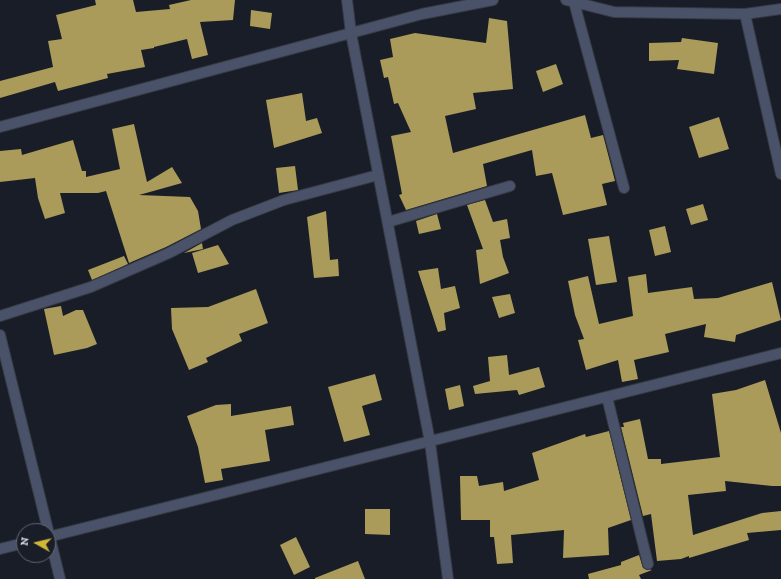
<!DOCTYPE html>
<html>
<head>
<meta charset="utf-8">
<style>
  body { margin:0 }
  #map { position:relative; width:781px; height:579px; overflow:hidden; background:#191d27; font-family:"Zilla Slab",serif }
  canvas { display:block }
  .north { position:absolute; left:16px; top:523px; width:40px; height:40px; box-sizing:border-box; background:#191d27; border:1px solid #62656e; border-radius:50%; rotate:278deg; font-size:11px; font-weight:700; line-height:16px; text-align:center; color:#cfd2d9 }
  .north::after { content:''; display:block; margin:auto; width:14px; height:18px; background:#d2b736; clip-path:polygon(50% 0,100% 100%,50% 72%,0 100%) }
</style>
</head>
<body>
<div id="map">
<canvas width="781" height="579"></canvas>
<div class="north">N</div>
</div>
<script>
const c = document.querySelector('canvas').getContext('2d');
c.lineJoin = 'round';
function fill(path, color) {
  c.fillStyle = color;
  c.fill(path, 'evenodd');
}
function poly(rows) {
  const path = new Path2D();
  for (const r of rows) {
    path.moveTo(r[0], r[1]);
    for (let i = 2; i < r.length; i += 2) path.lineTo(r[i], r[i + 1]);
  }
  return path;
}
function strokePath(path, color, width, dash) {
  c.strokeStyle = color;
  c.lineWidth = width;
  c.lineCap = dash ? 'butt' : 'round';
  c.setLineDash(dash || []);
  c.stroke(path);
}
const building = poly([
  [95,0,133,0,136,12,170,9,169,5,191,0,235,0,233,20,200,22,208,55,192,59,187,39,154,47,154,48,141,50,145,67,107,74,108,78,58,91,55,82,0,98,0,81,53,67,48,41,62,39,56,15,96,5],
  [251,10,272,13,270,29,250,26],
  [489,18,507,21,513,89,473,93,476,109,445,116,453,153,585,115,591,138,603,135,615,181,602,184,607,205,563,215,552,173,536,176,532,150,483,164,487,186,406,210,399,195,402,194,391,136,411,132,398,103,394,104,388,77,384,78,380,60,393,57,390,39,415,33,486,43],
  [682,38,718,43,714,74,677,69,679,60,649,61,649,43,681,42],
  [556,64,563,84,543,92,536,71],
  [302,93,306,121,317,118,322,133,274,148,266,100],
  [719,117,729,149,699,158,689,127],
  [134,124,147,182,172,167,182,183,139,195,190,197,198,211,201,229,166,247,129,263,106,191,98,193,60,193,65,213,45,219,38,198,35,178,0,182,0,151,21,149,22,155,73,140,82,171,86,171,86,177,120,169,112,129],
  [295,166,298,190,279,193,276,168],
  [485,200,493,222,507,219,510,238,500,240,503,257,509,273,480,284,476,250,483,249,467,205],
  [703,204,708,220,691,225,686,209],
  [326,211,330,260,338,259,339,276,314,278,307,217],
  [437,214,441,229,419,234,416,221],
  [665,226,671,252,655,256,649,230],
  [609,236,617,282,596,285,588,239],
  [202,243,203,249,184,253],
  [218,245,229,264,198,273,192,253],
  [124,256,128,264,92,280,88,270],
  [438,268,441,289,455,286,460,308,444,313,446,330,438,332,418,271],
  [646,274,648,293,692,287,694,299,718,298,772,282,781,320,736,335,735,342,704,337,706,324,665,334,669,352,634,360,638,379,622,382,618,360,586,370,578,340,584,339,575,315,568,281,588,276,599,324,633,316,628,277],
  [256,289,268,323,239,334,242,341,206,358,208,362,189,370,172,329,171,308,208,307],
  [510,294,515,313,499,318,492,297],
  [61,306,63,316,76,310,83,310,97,344,87,348,54,355,44,309],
  [507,355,509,375,539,367,545,387,519,395,517,390,475,394,473,386,490,381,488,357],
  [375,374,382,400,362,406,370,435,344,442,328,387],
  [765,380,781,433,781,486,772,486,725,481,726,491,688,495,693,535,762,513,781,511,781,530,747,533,749,540,689,558,689,556,681,559,657,561,651,514,643,516,621,427,624,427,623,423,640,419,648,459,661,459,661,464,720,457,712,394,736,390],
  [460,385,464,406,449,410,445,389],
  [231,404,231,416,291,406,294,425,265,430,270,461,221,469,223,480,205,483,198,447,187,416,216,405],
  [609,431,631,520,608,528,609,555,563,558,564,530,511,535,513,563,497,564,494,537,490,537,490,520,461,520,460,476,477,476,479,486,503,482,504,491,539,480,532,453,585,434,586,437],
  [365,509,390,509,390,535,365,534],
  [296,537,310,567,294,575,280,545],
  [639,555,643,568,652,570,639,575,641,579,589,579,588,574,621,565,621,562],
  [358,561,365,579,315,579,315,578]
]);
const minor = poly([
  [347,0,351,33,430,442,448,579],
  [566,0,614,12,745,14,781,9],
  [574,2,624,188],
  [745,14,781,174],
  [0,127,422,14,493,0],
  [388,222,510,186],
  [0,316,91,287,169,253,232,220,284,200,378,175],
  [0,335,60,579],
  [607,397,648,564],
  [48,537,781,353],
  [0,549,24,543]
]);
fill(building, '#aa9b5a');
strokePath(minor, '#363a43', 12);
strokePath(minor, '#4a5269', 10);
</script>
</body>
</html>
